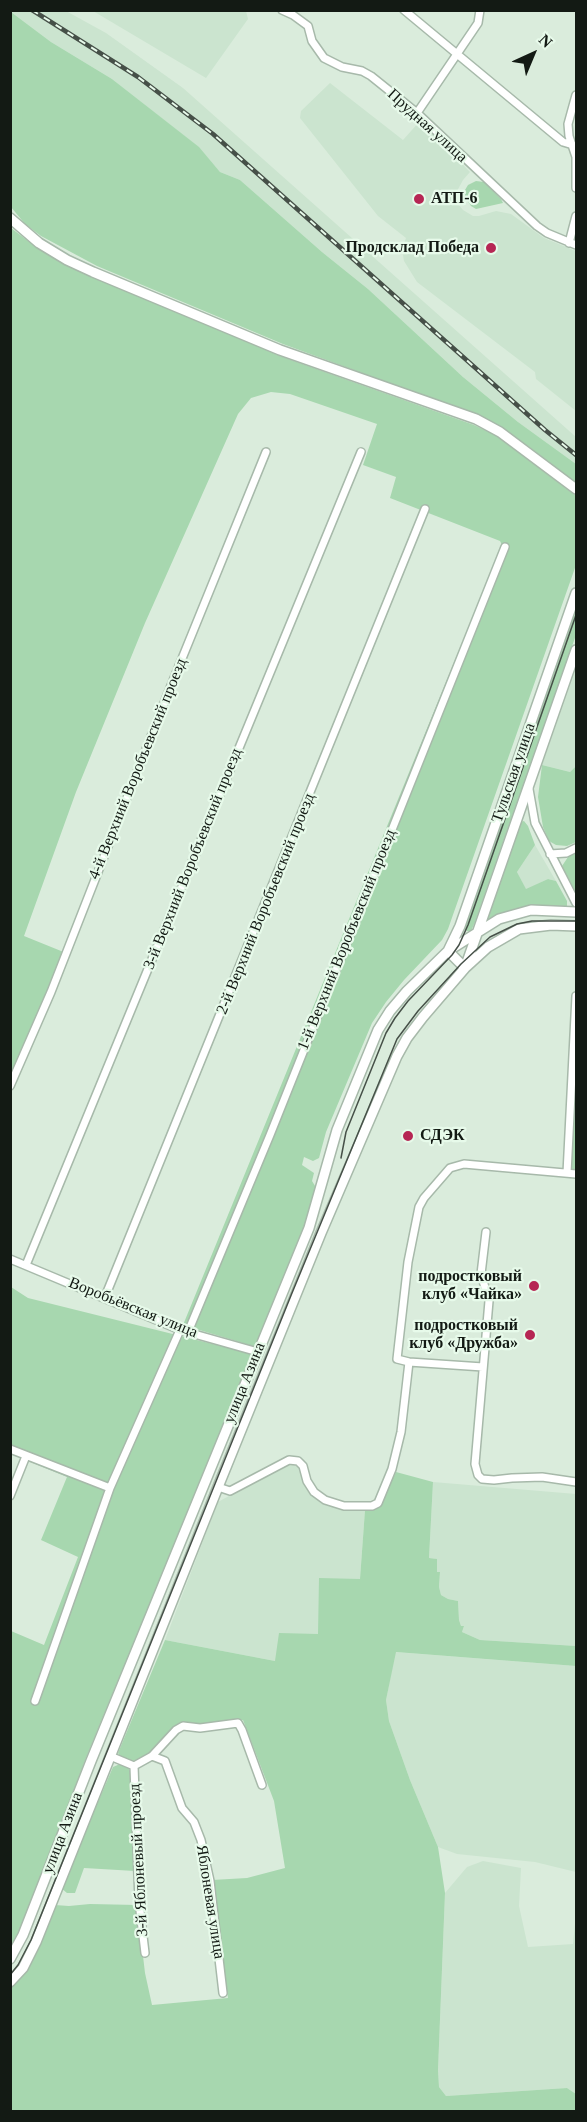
<!DOCTYPE html>
<html>
<head>
<meta charset="utf-8">
<style>
  body { margin:0 }
  #map { position:relative; width:587px; height:2122px; overflow:hidden; background:#daecdc; font-family:"Times New Roman",serif }
  canvas { display:block }
  .frame { position:absolute; inset:0; border:12px solid #131a14; pointer-events:none }
  .north { position:absolute; left:503px; top:24px; width:60px; height:60px; -webkit-text-stroke:4px #e7faea; paint-order:stroke; rotate:44deg; font-size:16px; font-weight:700; line-height:24px; text-align:center; color:#131a14 }
  .north::after { content:''; display:block; margin:auto; width:21px; height:27px; background:#131a14; clip-path:polygon(50% 0,100% 100%,50% 72%,0 100%) }
</style>
</head>
<body>
<div id="map">
<canvas width="587" height="2122"></canvas>
<div class="frame"></div>
<div class="north">N</div>
</div>
<script>
const c = document.querySelector('canvas').getContext('2d');
c.lineJoin = 'round';
function fill(path, color) {
  c.fillStyle = color;
  c.fill(path, 'evenodd');
}
function poly(rows) {
  const path = new Path2D();
  for (const r of rows) {
    path.moveTo(r[0], r[1]);
    for (let i = 2; i < r.length; i += 2) path.lineTo(r[i], r[i + 1]);
  }
  return path;
}
function strokePath(path, color, width, dash) {
  c.strokeStyle = color;
  c.lineWidth = width;
  c.lineCap = dash ? 'butt' : 'round';
  c.setLineDash(dash || []);
  c.stroke(path);
}
function label(font, color, halo, rows, align = 'center') {
  c.font = font + ' "Times New Roman",serif';
  c.lineWidth = 4.5;
  c.setLineDash([]);
  c.textBaseline = 'middle';
  c.strokeStyle = halo;
  c.fillStyle = color;
  for (const [text, x, y, turn = 0] of rows) {
    c.save();
    c.translate(x, y);
    c.rotate((+turn || 0) * Math.PI / 180);
    c.textAlign = isNaN(turn) ? turn : align;
    if (halo) c.strokeText(text, 0, 0);
    c.fillText(text, 0, 0);
    c.restore();
  }
}
const built = poly([
  [11,10,66,11,106,33,183,88,576,437,576,464,518,422,463,377,368,289,322,252,240,180,220,172,198,147,112,79,51,42,11,12],
  [93,11,246,11,248,19,206,78],
  [330,83,403,140,420,121,470,172,463,180,456,193,458,204,463,210,473,216,479,216,496,211,511,214,544,238,576,251,576,411,536,379,535,372,417,282,404,261,402,249,406,238,378,216,300,118,301,111],
  [576,669,576,766,570,772,542,765],
  [535,845,556,881,548,879,526,890,517,872],
  [289,1463,300,1468,312,1494,326,1505,365,1510,360,1579,318,1634,275,1661,165,1640,218,1502],
  [433,1482,576,1494,576,1646,480,1640,462,1632,464,1626,461,1626,459,1620,458,1601,448,1599,441,1595,439,1587,440,1573,437,1573,436,1559,429,1558],
  [395,1652,576,1666,576,1872,535,1862,457,1854,438,1847,410,1780,389,1721,386,1700],
  [483,1861,521,1868,519,1906,528,1947,573,1944,576,1914,576,2094,567,2088,446,2096,439,2087,438,2070,445,1893,467,1867]
]);
const green = poly([
  [11,12,51,42,112,79,199,147,220,172,240,180,322,252,368,289,463,377,518,422,576,464,576,483,528,446,479,416,283,344,97,266,41,236,25,224,11,207],
  [476,181,484,182,501,199,503,203,476,209,471,206,465,197,465,190,468,185],
  [11,228,36,247,91,277,146,298,280,356,474,425,497,436,576,496,576,565,448,929,442,940,404,980,386,1002,372,1023,326,1132,319,1158,313,1161,304,1157,302,1165,314,1173,312,1181,317,1189,305,1227,256,1347,183,1325,502,545,500,541,390,498,396,477,363,465,377,424,290,394,271,392,251,398,238,414,145,623,76,792,24,936,66,953,11,1086],
  [576,607,576,635,475,922,471,931,467,931,465,929,466,921],
  [542,765,570,772,576,766,576,842,567,846,556,845,549,841,543,827,538,797],
  [524,821,528,826,535,845,517,872,526,889,548,879,556,881,567,901,567,906,530,906,514,909,488,923,485,922,520,822],
  [576,853,576,893,562,866,568,857],
  [576,1074,576,1171,572,1169,569,1164],
  [11,1287,28,1298,253,1354,86,1758,19,1936,11,1949,11,1631,44,1645,78,1557,41,1540,67,1477,11,1454],
  [396,1472,433,1482,429,1558,437,1559,437,1572,440,1572,439,1587,441,1595,448,1599,458,1601,459,1620,461,1626,464,1626,462,1632,480,1640,576,1646,576,1666,396,1652,386,1700,389,1721,410,1780,438,1847,445,1893,438,2070,439,2087,446,2096,567,2088,576,2094,576,2111,11,2112,11,1986,24,1973,32,1960,55,1905,69,1906,90,1904,137,1905,145,1973,152,2005,228,1998,212,1880,247,1878,285,1868,274,1801,243,1720,199,1724,184,1722,174,1727,148,1755,133,1761,120,1756,118,1753,165,1640,275,1661,279,1633,318,1634,319,1578,360,1579,365,1510,372,1510,380,1505],
  [120,1764,127,1765,130,1771,135,1871,84,1868,75,1893,67,1893,61,1888,113,1767]
]);
const street = poly([
  [282,10,293,15,308,26,312,41,324,58,342,67,362,71,371,76,417,113,537,226,547,233,576,245],
  [404,10,563,142,573,145],
  [576,95,568,124,569,136,576,157,576,188],
  [417,113,478,23,480,10],
  [569,243,576,216],
  [529,789,535,823,576,903],
  [550,854,566,853,576,848],
  [10,1086,51,992,168,693,266,452],
  [567,1173,576,996],
  [486,1232,481,1274,489,1301,475,1464,478,1475,482,1479,494,1480,512,1478,542,1477,576,1482],
  [10,1259,180,1330,258,1352],
  [26,1265,361,452],
  [105,1297,425,509],
  [188,1332,270,1135,505,547],
  [483,1367,409,1362,397,1359,408,1262,419,1207,424,1198,450,1168,464,1164,576,1174],
  [10,1449,110,1488,180,1330],
  [218,1487,230,1491,289,1460,298,1461,303,1466,307,1481,314,1492,325,1500,344,1506,372,1506,378,1503,392,1469,401,1432,409,1362],
  [10,1496,26,1456],
  [35,1701,110,1488],
  [110,1756,134,1766,152,1756,176,1730,183,1726,200,1728,238,1723,242,1730,262,1785],
  [152,1756,165,1761,182,1808,194,1822,201,1840,210,1881,223,1993],
  [134,1766,139,1902,145,1953]
]);
const secondary = poly([
  [10,218,39,243,67,260,93,272,280,350,476,419,500,432,576,489],
  [448,951,460,926,576,593],
  [448,951,465,968],
  [465,968,576,650],
  [10,1959,23,1935,91,1761,309,1228,337,1130,378,1030,390,1011,407,991,448,951,499,919,531,910,576,912],
  [10,1982,23,1968,36,1942,218,1487,321,1233,397,1056,407,1038,423,1017,465,968,488,947,519,929,551,925,576,926]
]);
const tram = poly([
  [341,1158,346,1132,386,1033,395,1018,408,1001,452,955,459,945,468,925,576,615],
  [10,1975,18,1965,31,1940,292,1293,397,1039,418,1011,461,964,490,937,517,924,532,921,576,921]
]);
const rail = poly([
  [32,10,138,77,213,134,545,430,576,455]
]);
const markers = [
  [419,199,6,"#b62654"],
  [491,248,6,"#b62654"],
  [408,1136,6,"#b62654"],
  [534,1286,6,"#b62654"],
  [530,1335,6,"#b62654"]
];
const streetNames = [
  ["Прудная улица",427,126,42],
  ["4-й Верхний Воробъевский проезд",138,769,-68],
  ["Тульская улица",514,773,-71],
  ["3-й Верхний Воробъевский проезд",193,859,-68],
  ["2-й Верхний Воробъевский проезд",266,904,-68],
  ["1-й Верхний Воробъевский проезд",347,940,-68],
  ["Воробьёвская улица",133,1308,22],
  ["улица Азина",245,1383,-68],
  ["улица Азина",63,1833,-69],
  ["3-й Яблоневый проезд",139,1860,-93],
  ["Яблоневая улица",210,1902,81]
];
const poiNames = [
  ["АТП-6",431,199,"left"],
  ["Продсклад Победа",479,248],
  ["СДЭК",420,1136,"left"],
  ["подростковый",522,1277],
  ["клуб «Чайка»",522,1295],
  ["подростковый",518,1326],
  ["клуб «Дружба»",518,1344]
];
fill(built, '#cbe4cf');
fill(green, '#a7d7af');
strokePath(street, '#a7b9aa', 10);
strokePath(secondary, '#a7b9aa', 12);
strokePath(street, '#fff', 7);
strokePath(secondary, '#fff', 9);
strokePath(tram, '#465048', 1.5);
strokePath(rail, '#465048', 4.5);
strokePath(rail, '#e7faea', 2, [7]);
for (const [x, y, r, color] of markers) {
  const dot = new Path2D();
  dot.arc(x, y, r, 0, 2 * Math.PI);
  c.fillStyle = color;
  c.fill(dot);
  strokePath(dot, '#e7faea', 2);
}
label('16px', '#131a14', '#e7faea', streetNames);
label('bold 16px', '#131a14', '#e7faea', poiNames, 'right');
</script>
</body>
</html>
